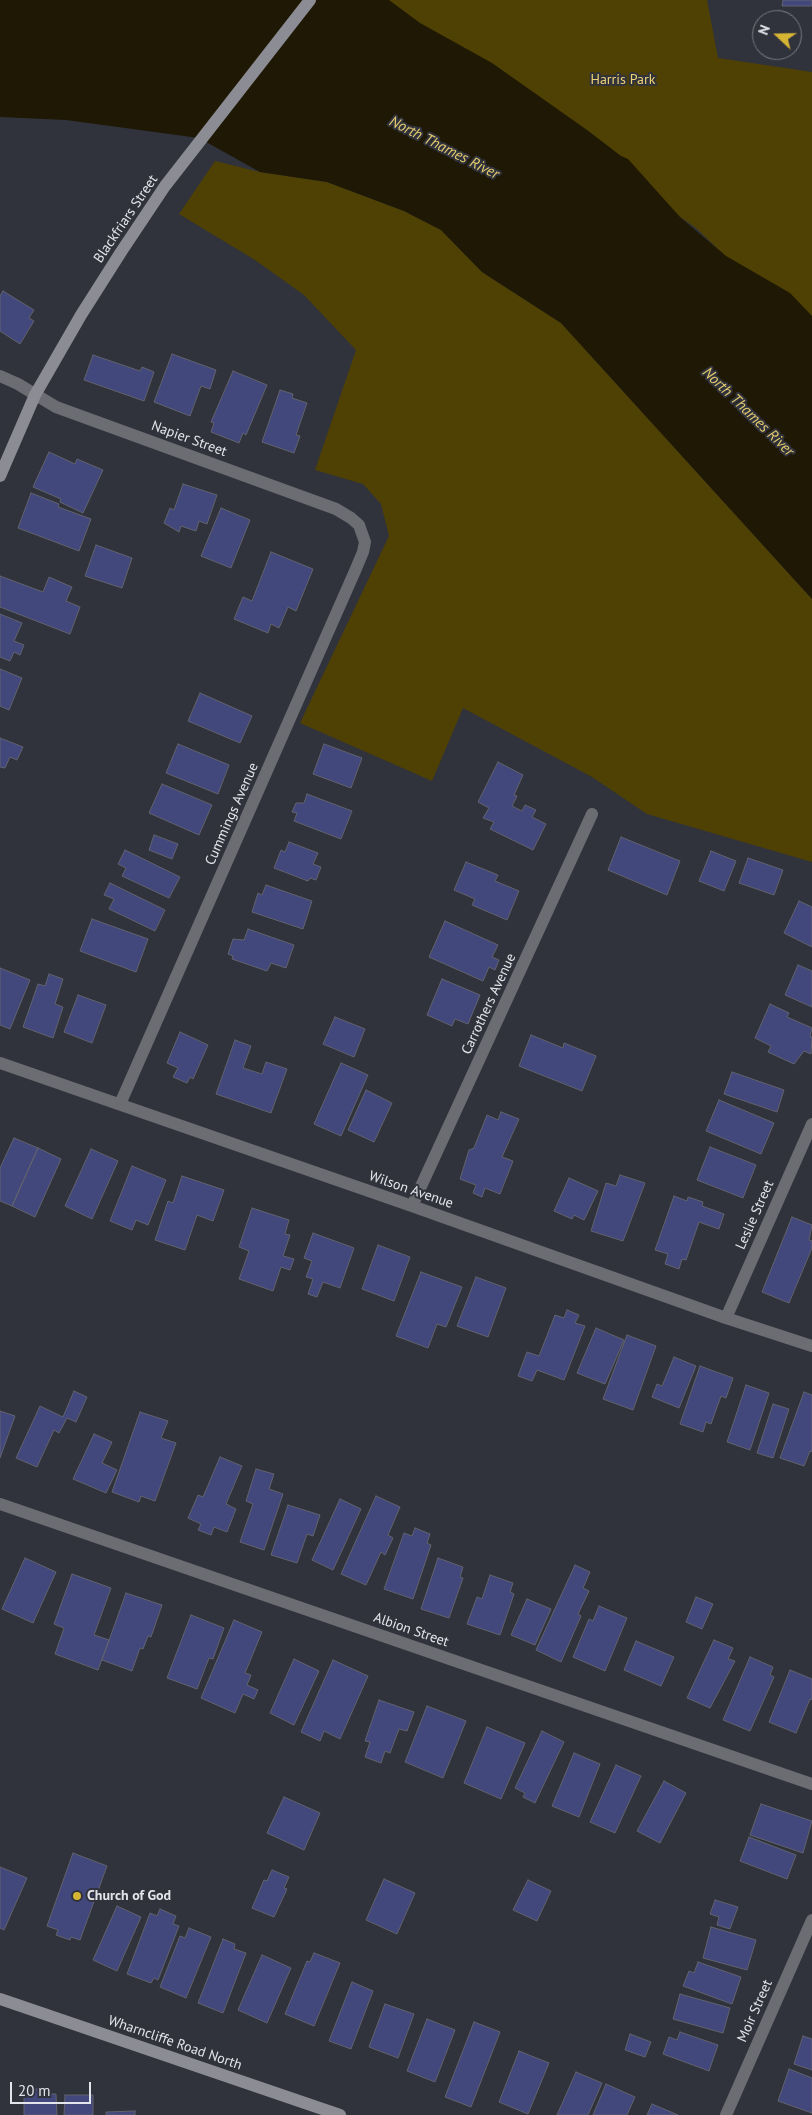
<!DOCTYPE html>
<html>
<head>
<meta charset="utf-8">
<style>
  body { margin:0 }
  #map { position:relative; width:812px; height:2115px; overflow:hidden; background:#31333c; font-family:"PT Sans",sans-serif }
  canvas { display:block }
  .north { position:absolute; left:752px; top:10px; width:50px; height:50px; box-sizing:border-box; background:#31333c; border:1px solid #797a82; border-radius:50%; rotate:291deg; font-size:14px; font-weight:700; line-height:20px; text-align:center; color:#e4e5eb }
  .north::after { content:''; display:block; margin:auto; width:18px; height:22px; background:#d6b534; clip-path:polygon(50% 0,100% 100%,50% 72%,0 100%) }
  .scale { position:absolute; left:10px; top:2082px; width:81px; height:22px; box-sizing:border-box; border:2px solid #e4e5eb; border-top:0; padding-left:6px; font-size:15px; line-height:18px; white-space:nowrap; color:#e4e5eb; -webkit-text-stroke:4px #31333c; paint-order:stroke }
</style>
</head>
<body>
<div id="map">
<canvas width="812" height="2115"></canvas>
<div class="north">N</div>
<div class="scale">20 m</div>
</div>
<script>
const c = document.querySelector('canvas').getContext('2d');
c.lineJoin = 'round';
function fill(path, color) {
  c.fillStyle = color;
  c.fill(path, 'evenodd');
}
function poly(rows) {
  const path = new Path2D();
  for (const r of rows) {
    path.moveTo(r[0], r[1]);
    for (let i = 2; i < r.length; i += 2) path.lineTo(r[i], r[i + 1]);
  }
  return path;
}
function strokePath(path, color, width, dash) {
  c.strokeStyle = color;
  c.lineWidth = width;
  c.lineCap = dash ? 'butt' : 'round';
  c.setLineDash(dash || []);
  c.stroke(path);
}
function label(font, color, halo, rows, align = 'center') {
  c.font = font + ' "PT Sans",sans-serif';
  c.lineWidth = 4;
  c.setLineDash([]);
  c.textBaseline = 'middle';
  c.strokeStyle = halo;
  c.fillStyle = color;
  for (const [text, x, y, turn = 0] of rows) {
    c.save();
    c.translate(x, y);
    c.rotate((+turn || 0) * Math.PI / 180);
    c.textAlign = isNaN(turn) ? turn : align;
    if (halo) c.strokeText(text, 0, 0);
    c.fillText(text, 0, 0);
    c.restore();
  }
}
const green = poly([
  [346,0,707,0,718,58,812,72,812,339,696,228,431,45],
  [215,161,260,172,327,182,404,211,441,230,482,272,561,323,812,599,812,862,647,814,592,777,463,708,432,781,300,723,389,536,381,504,363,484,315,470,356,350,304,295,255,260,179,214]
]);
const water = poly([
  [0,0,389,0,420,23,492,63,587,130,621,156,628,159,680,217,726,256,790,293,812,316,812,599,561,323,482,272,441,230,404,211,327,182,260,172,199,138,66,120,0,117]
]);
const building = poly([
  [783,0,812,0,812,6,782,6,783,0],
  [3,291,34,310,29,318,34,321,20,344,0,331,0,296,3,291],
  [172,354,216,370,210,389,201,386,190,416,154,402,172,354],
  [93,355,140,371,142,367,154,372,144,401,84,380,93,355],
  [233,371,267,385,246,435,243,433,239,443,211,432,214,423,211,422,233,371],
  [280,390,293,394,292,398,307,403,296,435,300,436,294,453,262,442,280,390],
  [49,452,75,464,77,459,103,470,83,513,60,502,61,499,33,487,49,452],
  [183,484,217,495,207,524,199,521,196,531,181,526,179,532,164,523,170,508,174,510,183,484],
  [31,493,59,504,58,507,91,519,79,551,18,528,31,493],
  [221,508,250,520,231,568,201,556,221,508],
  [96,545,132,558,122,588,85,576,96,545],
  [271,552,313,569,296,611,288,607,279,628,271,624,268,633,234,619,243,597,252,601,271,552],
  [0,576,43,592,49,577,72,587,66,601,80,607,70,634,0,607,0,576],
  [0,614,22,623,14,641,24,645,20,655,14,652,10,661,0,657,0,614],
  [0,669,22,678,9,710,0,706,0,669],
  [200,693,252,716,240,743,188,721,200,693],
  [0,738,23,747,17,760,10,757,5,768,0,767,0,738],
  [178,744,229,765,218,794,166,773,178,744],
  [324,744,362,758,351,788,313,774,324,744],
  [498,762,523,775,514,795,517,796,512,806,522,811,525,805,536,810,532,817,546,824,533,850,490,829,494,822,483,818,489,808,478,802,498,762],
  [162,784,212,805,199,835,149,813,162,784],
  [307,794,352,811,341,839,294,821,297,813,292,812,296,803,304,803,307,794],
  [154,835,178,844,172,859,149,850,154,835],
  [621,837,680,861,667,895,608,870,621,837],
  [289,842,318,853,313,864,321,867,316,880,310,878,308,881,274,868,281,850,285,852,289,842],
  [125,850,180,877,169,898,122,876,126,868,118,864,125,850],
  [711,851,736,861,724,891,699,881,711,851],
  [748,858,783,870,774,895,739,883,748,858],
  [466,862,498,875,495,881,519,891,507,920,472,905,475,899,454,890,466,862],
  [110,883,165,910,155,931,109,909,114,899,104,895,110,883],
  [266,885,312,901,303,929,252,912,258,893,262,895,266,885],
  [799,901,812,907,812,947,784,933,799,901],
  [92,919,148,939,136,972,80,951,92,919],
  [445,921,498,945,492,957,499,960,495,970,489,967,483,981,429,957,445,921],
  [248,929,294,945,286,968,271,963,267,971,232,959,233,956,228,954,233,939,244,940,248,929],
  [798,965,812,971,812,1007,785,995,798,965],
  [0,968,30,980,10,1029,0,1025,0,968],
  [49,974,63,979,55,1004,63,1007,53,1038,23,1027,38,984,45,986,49,974],
  [442,979,480,995,468,1024,455,1019,452,1026,427,1015,442,979],
  [78,995,106,1005,92,1043,64,1032,78,995],
  [770,1004,789,1013,787,1017,812,1028,810,1037,812,1037,811,1054,804,1051,794,1064,768,1052,771,1046,755,1038,770,1004],
  [335,1017,365,1029,354,1057,323,1044,335,1017],
  [180,1032,208,1045,193,1079,190,1077,187,1083,173,1077,178,1068,167,1063,180,1032],
  [531,1035,563,1048,564,1043,596,1056,582,1091,519,1066,531,1035],
  [235,1040,251,1046,243,1068,262,1074,266,1062,287,1069,271,1113,216,1094,235,1040],
  [341,1063,368,1075,341,1136,314,1124,341,1063],
  [732,1072,784,1090,777,1112,724,1094,732,1072],
  [366,1090,392,1103,374,1142,348,1130,366,1090],
  [719,1100,774,1123,761,1154,706,1131,719,1100],
  [501,1112,519,1119,502,1157,513,1161,500,1194,485,1188,482,1197,473,1193,476,1185,460,1179,469,1150,474,1148,487,1115,498,1120,501,1112],
  [14,1138,38,1148,12,1206,0,1201,0,1168,14,1138],
  [710,1147,756,1165,743,1198,697,1180,710,1147],
  [38,1148,61,1159,35,1217,12,1206,38,1148],
  [91,1149,118,1161,92,1219,65,1206,91,1149],
  [132,1166,166,1180,148,1225,136,1220,132,1230,110,1221,132,1166],
  [620,1175,645,1183,623,1241,591,1231,606,1183,616,1186,620,1175],
  [182,1176,224,1190,213,1221,197,1215,185,1250,155,1240,168,1201,173,1203,182,1176],
  [569,1178,598,1191,584,1220,574,1215,572,1219,554,1211,569,1178],
  [674,1196,687,1201,688,1197,703,1202,702,1206,724,1214,719,1229,699,1222,686,1260,682,1259,679,1269,665,1264,668,1254,655,1250,674,1196],
  [252,1208,289,1220,285,1234,290,1235,283,1256,294,1259,290,1270,281,1267,273,1291,239,1279,249,1251,239,1247,252,1208],
  [792,1217,812,1225,809,1240,812,1241,812,1248,789,1303,762,1292,792,1217],
  [313,1233,354,1248,340,1288,323,1282,317,1297,308,1294,313,1279,306,1277,312,1261,304,1258,313,1233],
  [378,1245,410,1257,394,1301,362,1289,378,1245],
  [421,1272,462,1287,446,1327,437,1324,428,1348,396,1336,421,1272],
  [476,1277,506,1288,488,1337,457,1326,476,1277],
  [567,1310,579,1315,575,1323,585,1326,564,1380,537,1370,532,1381,518,1376,527,1352,539,1356,555,1315,564,1318,567,1310],
  [596,1328,624,1340,605,1384,577,1373,596,1328],
  [627,1335,656,1346,633,1410,603,1399,627,1335],
  [674,1357,696,1366,679,1408,652,1397,657,1384,662,1386,674,1357],
  [700,1366,733,1378,726,1398,721,1396,711,1424,706,1422,703,1432,680,1424,700,1366],
  [746,1385,769,1393,750,1450,727,1442,746,1385],
  [74,1391,87,1397,76,1422,67,1418,59,1433,54,1430,37,1467,16,1458,40,1406,63,1417,74,1391],
  [804,1392,812,1395,812,1452,810,1451,804,1466,780,1458,804,1392],
  [773,1404,789,1409,773,1458,757,1453,773,1404],
  [0,1411,15,1416,0,1458,0,1411],
  [140,1412,168,1421,161,1438,176,1443,155,1501,141,1496,139,1502,112,1492,140,1412],
  [94,1434,112,1442,102,1463,117,1470,106,1493,73,1479,94,1434],
  [220,1457,242,1466,226,1504,236,1509,227,1532,214,1527,211,1535,198,1530,201,1524,188,1518,198,1495,203,1497,220,1457],
  [256,1469,274,1474,269,1489,283,1494,264,1550,240,1542,253,1504,246,1501,256,1469],
  [376,1496,400,1507,388,1535,393,1538,385,1555,381,1552,366,1585,341,1574,376,1496],
  [340,1499,361,1509,333,1570,312,1560,340,1499],
  [288,1505,320,1515,313,1536,307,1534,297,1563,271,1555,288,1505],
  [415,1528,430,1534,427,1543,431,1545,413,1599,384,1589,404,1533,412,1536,415,1528],
  [25,1558,56,1572,33,1623,2,1609,25,1558],
  [438,1558,463,1567,460,1577,463,1578,449,1618,421,1609,438,1558],
  [575,1565,590,1572,583,1588,589,1591,578,1614,581,1616,561,1662,536,1650,575,1565],
  [72,1574,111,1588,94,1635,109,1640,98,1670,55,1654,64,1628,54,1624,72,1574],
  [490,1575,513,1583,510,1592,514,1594,500,1635,467,1624,477,1597,482,1599,490,1575],
  [126,1593,162,1605,151,1637,148,1636,143,1649,140,1648,132,1671,102,1660,126,1593],
  [696,1597,713,1604,702,1629,686,1622,696,1597],
  [527,1599,551,1609,535,1645,511,1635,527,1599],
  [599,1606,627,1618,605,1671,573,1657,589,1619,593,1621,599,1606],
  [191,1615,224,1628,213,1659,209,1658,197,1689,167,1678,191,1615],
  [234,1620,262,1632,245,1673,251,1675,247,1685,258,1690,254,1699,243,1694,235,1713,201,1698,234,1620],
  [714,1640,733,1648,728,1659,735,1661,710,1708,687,1698,714,1640],
  [636,1641,674,1657,661,1686,624,1670,636,1641],
  [750,1657,773,1667,770,1675,774,1677,750,1731,723,1720,750,1657],
  [294,1659,319,1671,294,1725,270,1713,294,1659],
  [333,1660,368,1676,340,1739,324,1731,320,1741,301,1732,333,1660],
  [790,1670,812,1679,812,1700,810,1699,796,1733,769,1722,790,1670],
  [379,1700,414,1712,407,1731,399,1729,390,1753,385,1751,381,1763,365,1757,370,1742,365,1741,379,1700],
  [427,1706,466,1721,443,1778,405,1762,427,1706],
  [487,1727,525,1743,501,1799,464,1783,487,1727],
  [542,1731,564,1742,535,1803,523,1797,525,1793,515,1788,542,1731],
  [574,1753,600,1764,579,1817,552,1806,574,1753],
  [616,1765,641,1776,615,1833,590,1822,616,1765],
  [664,1781,686,1793,660,1843,637,1831,664,1781],
  [284,1797,320,1813,304,1850,267,1833,284,1797],
  [761,1804,812,1821,803,1853,750,1835,761,1804],
  [749,1837,796,1855,787,1879,740,1861,749,1837],
  [73,1853,107,1866,80,1940,71,1937,70,1940,56,1935,58,1930,47,1926,73,1853],
  [0,1867,27,1878,4,1930,0,1928,0,1867],
  [272,1870,289,1877,284,1888,287,1889,274,1917,252,1908,264,1880,267,1881,272,1870],
  [384,1879,415,1893,397,1934,366,1920,384,1879],
  [528,1880,551,1891,537,1921,513,1910,528,1880],
  [715,1900,738,1907,730,1929,717,1925,719,1917,710,1914,715,1900],
  [117,1906,141,1917,117,1971,93,1960,117,1906],
  [160,1909,176,1916,173,1924,179,1926,158,1980,154,1978,151,1983,127,1974,150,1913,157,1916,160,1909],
  [711,1927,756,1940,747,1970,703,1958,711,1927],
  [189,1928,211,1937,186,1998,160,1987,180,1936,185,1938,189,1928],
  [223,1939,235,1944,234,1949,246,1953,223,2013,198,2003,223,1939],
  [314,1953,340,1963,314,2026,285,2014,307,1961,310,1962,314,1953],
  [262,1955,291,1968,267,2023,238,2010,262,1955],
  [698,1962,741,1977,732,2004,683,1986,689,1971,694,1973,698,1962],
  [352,1982,373,1991,351,2049,329,2041,352,1982],
  [680,1994,730,2008,723,2033,673,2019,680,1994],
  [385,2004,414,2014,398,2058,369,2047,385,2004],
  [427,2019,455,2030,435,2082,407,2071,427,2019],
  [474,2022,500,2032,471,2107,445,2097,474,2022],
  [680,2032,718,2045,709,2071,663,2054,669,2037,677,2040,680,2032],
  [630,2034,651,2042,645,2057,625,2050,630,2034],
  [803,2036,812,2039,812,2070,794,2064,803,2036],
  [519,2051,549,2063,528,2114,499,2102,519,2051],
  [789,2069,812,2078,812,2113,778,2101,789,2069],
  [576,2072,602,2083,588,2115,557,2115,576,2072],
  [606,2084,635,2097,627,2115,593,2115,606,2084],
  [32,2089,47,2089,47,2094,56,2094,57,2115,24,2115,24,2094,32,2094,32,2089],
  [65,2095,93,2095,93,2115,64,2115,65,2095],
  [652,2104,678,2115,647,2115,652,2104],
  [135,2111,135,2115,106,2115,106,2112,135,2111]
]);
const street = poly([
  [0,376,18,384,56,407,336,509,351,518,359,525,365,542,363,552,355,571,120,1104],
  [0,1063,412,1206,726,1318,812,1346],
  [412,1206,592,814],
  [726,1318,812,1124],
  [0,1504,812,1784],
  [726,2115,812,1920]
]);
const secondary = poly([
  [0,476,35,395,81,315,121,252,165,186,310,0],
  [0,1999,340,2115]
]);
const markers = [
  [77,1896,5,"#d6b534"]
];
const parkNames = [
  ["Harris Park",623,80]
];
const streetNames = [
  ["Blackfriars Street",126,219,-56],
  ["Napier Street",189,439,20],
  ["Cummings Avenue",232,814,-66],
  ["Carrothers Avenue",489,1004,-65],
  ["Wilson Avenue",411,1190,19],
  ["Leslie Street",755,1215,-66],
  ["Albion Street",411,1630,19],
  ["Moir Street",755,2011,-66],
  ["Wharncliffe Road North",175,2043,19]
];
const poiNames = [
  ["Church of God",87,1896]
];
const waterNames = [
  ["North Thames River",444,148,27],
  ["North Thames River",748,412,44]
];
fill(green, '#4f4004');
fill(water, '#1e1804');
fill(building, '#42477c');
strokePath(building, '#61636d', 1);
strokePath(street, '#6c6d72', 12);
strokePath(secondary, '#8c8d94', 12);
for (const [x, y, r, color] of markers) {
  const dot = new Path2D();
  dot.arc(x, y, r, 0, 2 * Math.PI);
  c.fillStyle = color;
  c.fill(dot);
  strokePath(dot, '#31333c', 2);
}
label('14px', '#eed375', '#31333c', parkNames);
label('14px', '#e4e5eb', '#31333c', streetNames);
label('bold 14px', '#e4e5eb', '#31333c', poiNames, 'left');
label('italic 15px', '#e5cb6d', '#31333c', waterNames);
</script>
</body>
</html>
